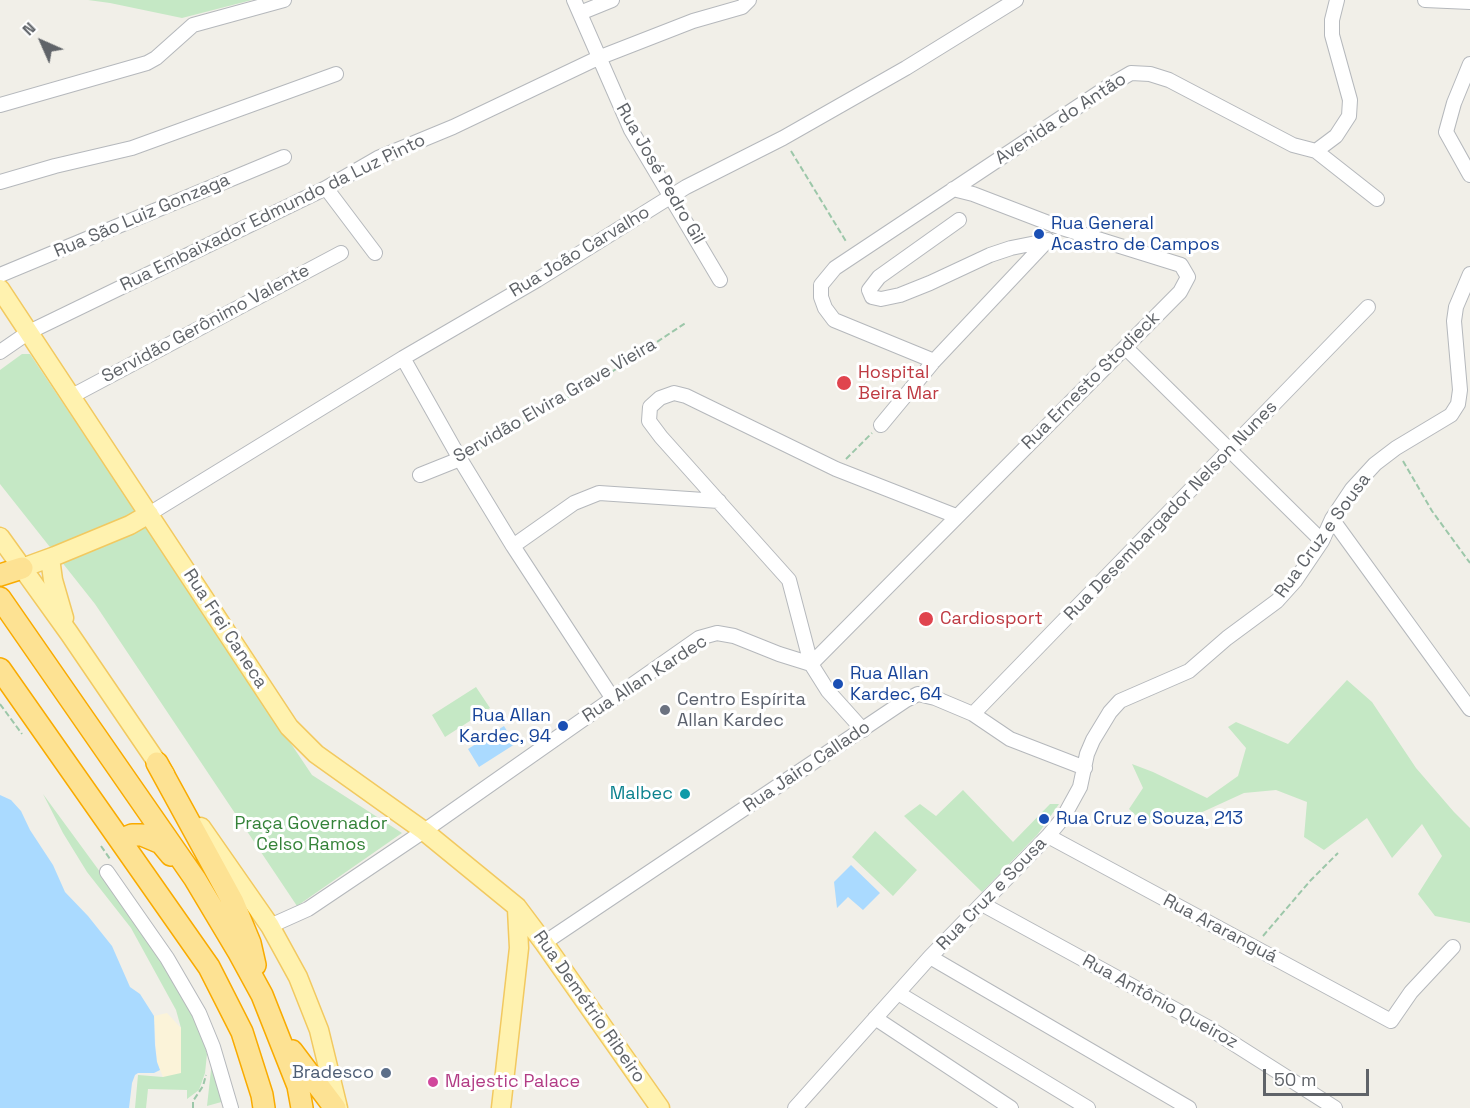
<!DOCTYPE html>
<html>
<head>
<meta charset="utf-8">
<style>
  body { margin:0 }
  #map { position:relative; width:1470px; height:1108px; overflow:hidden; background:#f1efe8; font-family:"Space Grotesk",sans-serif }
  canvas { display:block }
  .north { position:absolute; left:12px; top:12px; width:60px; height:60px; -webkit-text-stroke:4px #fff; paint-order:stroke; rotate:315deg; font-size:16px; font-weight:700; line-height:24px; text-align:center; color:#5f6368 }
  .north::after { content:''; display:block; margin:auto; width:21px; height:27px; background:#5f6368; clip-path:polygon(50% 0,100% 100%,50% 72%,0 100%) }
  .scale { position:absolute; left:1263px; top:1069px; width:106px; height:27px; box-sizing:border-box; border:3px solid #5f6368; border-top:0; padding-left:8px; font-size:18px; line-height:21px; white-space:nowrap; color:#5f6368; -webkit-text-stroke:4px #fff; paint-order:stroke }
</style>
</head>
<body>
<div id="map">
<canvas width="1470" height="1108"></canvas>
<div class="north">N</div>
<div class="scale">50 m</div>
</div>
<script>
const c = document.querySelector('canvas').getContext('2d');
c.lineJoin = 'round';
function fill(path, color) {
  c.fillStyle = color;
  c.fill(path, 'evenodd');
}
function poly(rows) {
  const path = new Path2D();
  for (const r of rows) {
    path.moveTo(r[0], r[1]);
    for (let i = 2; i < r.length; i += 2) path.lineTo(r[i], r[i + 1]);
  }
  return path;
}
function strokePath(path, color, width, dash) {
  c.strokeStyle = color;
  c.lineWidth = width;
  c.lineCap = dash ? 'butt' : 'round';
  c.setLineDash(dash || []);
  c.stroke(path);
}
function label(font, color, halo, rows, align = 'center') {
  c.font = font + ' "Space Grotesk",sans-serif';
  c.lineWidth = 6;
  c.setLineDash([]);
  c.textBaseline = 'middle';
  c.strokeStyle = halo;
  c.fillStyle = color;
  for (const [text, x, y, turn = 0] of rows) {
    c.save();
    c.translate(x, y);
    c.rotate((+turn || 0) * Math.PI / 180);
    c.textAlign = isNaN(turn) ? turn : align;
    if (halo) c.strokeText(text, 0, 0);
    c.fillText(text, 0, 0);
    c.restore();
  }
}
const green = poly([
  [88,0,252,0,182,18,110,3],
  [22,354,30,354,312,775,402,833,297,906,95,604,0,484,0,370],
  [1347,680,1372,702,1416,768,1454,812,1470,828,1470,923,1435,916,1418,894,1442,856,1422,824,1392,858,1367,818,1324,850,1304,837,1307,802,1276,790,1244,793,1185,820,1145,824,1129,809,1143,788,1132,764,1153,772,1207,798,1238,776,1246,748,1228,727,1236,722,1288,744],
  [476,687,490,708,445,737,432,715],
  [963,790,1013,842,1050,804,1059,804,1038,834,982,892,904,816,920,804,936,816],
  [43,794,136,921,200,1027,207,1054,205,1073,199,1090,187,1099,187,1090,148,1089,146,1108,135,1108,138,1075,163,1077,181,1028,176,1010,131,928,87,872,63,833],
  [875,831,917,870,893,896,852,857],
  [212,1061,225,1101,207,1106]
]);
const sand = poly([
  [167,1013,181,1028,181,1073,163,1077,157,1062,154,1016]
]);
const water = poly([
  [504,726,515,744,479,767,468,749],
  [0,795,11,800,21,811,30,830,53,865,65,892,88,916,112,946,130,987,140,994,154,1016,155,1045,157,1062,160,1070,154,1073,138,1073,135,1075,132,1083,129,1108,0,1108],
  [851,865,880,893,863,910,848,897,837,908,834,882]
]);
const path = poly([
  [791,151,847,243],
  [472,453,613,371,687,322],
  [846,459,872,433],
  [1403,461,1432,511,1470,563],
  [0,704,22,734],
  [101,846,110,859],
  [1263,936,1310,881,1338,853],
  [193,1108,193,1101,203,1086,206,1075]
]);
const minor = poly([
  [574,0,631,130,720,280],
  [1425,0,1470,2],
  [580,13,612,0],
  [1470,64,1454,103,1446,132,1470,175],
  [0,105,147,63,156,58,193,25,284,0],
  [1316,151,1377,199],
  [0,182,55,166,132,148,336,74],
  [326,188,375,253],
  [959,220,879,277,869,290,872,297,881,299,900,295,930,283,990,255,1011,248,1046,241],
  [0,275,284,157],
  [1126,348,1322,541],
  [0,352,29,332,326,188,378,158,453,127,598,58,693,21,742,7,749,0],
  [403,358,460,459,513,546],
  [934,361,834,320,825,308,821,297,821,285,835,268,1112,84,1131,73,1150,74,1169,80,1293,145,1316,151,1336,136,1349,116,1350,100,1332,35,1332,20,1337,0],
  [72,396,341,253],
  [881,425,934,361,1048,240],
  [420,475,460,459],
  [149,514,403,358,537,280,686,187,783,138,906,68,1016,0],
  [1332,519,1470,709],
  [811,664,1180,292,1188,277,1181,265,1059,227,973,194,953,189],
  [613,699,513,546,574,503,599,493,719,501],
  [973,714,1368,307],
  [863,730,828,691,811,664,789,580,661,437,649,421,650,407,660,398,674,393,686,396,836,469,956,516],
  [1048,836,1391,1021,1411,992,1453,947],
  [107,872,167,958,199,1013,213,1047,231,1108],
  [982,904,1209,1028,1335,1108],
  [270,926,308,909,424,831,699,638,717,633,734,636,779,654,811,664],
  [544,943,906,700,918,694,935,698,973,714,1010,739,1085,768],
  [930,957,1189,1108],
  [898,993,1088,1108],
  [875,1018,1011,1108],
  [795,1108,930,957,1048,836,1063,818,1080,787,1087,754,1093,740,1110,712,1120,701,1189,671,1227,638,1277,601,1295,581,1322,541,1332,519,1352,489,1375,464,1396,448,1451,415,1458,404,1460,390,1454,321,1456,307,1470,274]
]);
const major = poly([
  [0,289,289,727,316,754,424,831,517,907,544,943,660,1108],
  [0,537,69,633,165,774],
  [50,558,53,580,64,618],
  [22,568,55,556,130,525,149,514],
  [201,827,270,926,298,977,319,1030,338,1108],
  [501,1108,519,948,517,909]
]);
const highway = poly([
  [0,575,22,568],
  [0,598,195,879,238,951,262,995,298,1086,302,1108],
  [0,669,209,967,242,1032,262,1095,264,1108],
  [157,763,233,902,250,943,255,965],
  [120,840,132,835,142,835,161,843,171,855],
  [292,1051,335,1108]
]);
const markers = [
  [1039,234,6,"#1a4fb4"],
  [844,383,8,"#e0444e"],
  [926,619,8,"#e0444e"],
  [838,684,6,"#1a4fb4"],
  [665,710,6,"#6b7280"],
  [563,726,6,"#1a4fb4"],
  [685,794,6,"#0f9aa8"],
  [1044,819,6,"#1a4fb4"],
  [386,1073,6,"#5c6f8a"],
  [433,1082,6,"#d1479c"]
];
const streetNames = [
  ["Avenida do Antão",1061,119,-33],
  ["Rua José Pedro Gil",660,174,60],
  ["Rua Embaixador Edmundo da Luz Pinto",273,213,-26],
  ["Rua São Luiz Gonzaga",142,216,-23],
  ["Rua João Carvalho",580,252,-31],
  ["Servidão Gerônimo Valente",206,324,-28],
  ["Rua Ernesto Stodieck",1091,381,-45],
  ["Servidão Elvira Grave Vieira",555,401,-30],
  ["Rua Desembargador Nelson Nunes",1171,511,-46],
  ["Rua Cruz e Sousa",1323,536,-54],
  ["Rua Frei Caneca",225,629,57],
  ["Rua Allan Kardec",645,679,-33],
  ["Rua Jairo Callado",807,767,-34],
  ["Rua Cruz e Sousa",992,894,-46],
  ["Rua Araranguá",1220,929,28],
  ["Rua Antônio Queiroz",1160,1002,29],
  ["Rua Demétrio Ribeiro",589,1007,55]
];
const transitNames = [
  ["Rua General",1051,224],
  ["Acastro de Campos",1051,245],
  ["Rua Allan",850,674],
  ["Kardec, 64",850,695],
  ["Rua Allan",551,716,"right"],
  ["Kardec, 94",551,737,"right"],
  ["Rua Cruz e Souza, 213",1056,819]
];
const healthNames = [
  ["Hospital",858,373],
  ["Beira Mar",858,394],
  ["Cardiosport",940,619]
];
const worshipNames = [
  ["Centro Espírita",677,700],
  ["Allan Kardec",677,721]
];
const cultureNames = [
  ["Malbec",673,794]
];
const parkNames = [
  ["Praça Governador",311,824],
  ["Celso Ramos",311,845]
];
const serviceNames = [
  ["Bradesco",374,1073]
];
const hotelNames = [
  ["Majestic Palace",445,1082]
];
fill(green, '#c5e8c5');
fill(sand, '#fbf3d9');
fill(water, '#aadaff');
strokePath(minor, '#b5b8bc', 16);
strokePath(major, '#f2c960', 21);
strokePath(highway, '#f9ab00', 24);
strokePath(path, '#9cc7a9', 2, [6, 3]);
strokePath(minor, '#fff', 14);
strokePath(major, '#fff2af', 18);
strokePath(highway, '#fde293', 21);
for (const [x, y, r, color] of markers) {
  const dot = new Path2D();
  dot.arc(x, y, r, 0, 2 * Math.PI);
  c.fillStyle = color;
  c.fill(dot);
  strokePath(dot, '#fff', 2);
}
label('18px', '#5f6368', '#fff', streetNames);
label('18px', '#164399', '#fff', transitNames, 'left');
label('18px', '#be3a42', '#fff', healthNames, 'left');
label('18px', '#5b616d', '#fff', worshipNames, 'left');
label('18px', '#0d838f', '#fff', cultureNames, 'right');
label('18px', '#348238', '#fff', parkNames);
label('18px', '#4e5e75', '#fff', serviceNames, 'right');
label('18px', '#b23c85', '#fff', hotelNames, 'left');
</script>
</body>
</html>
